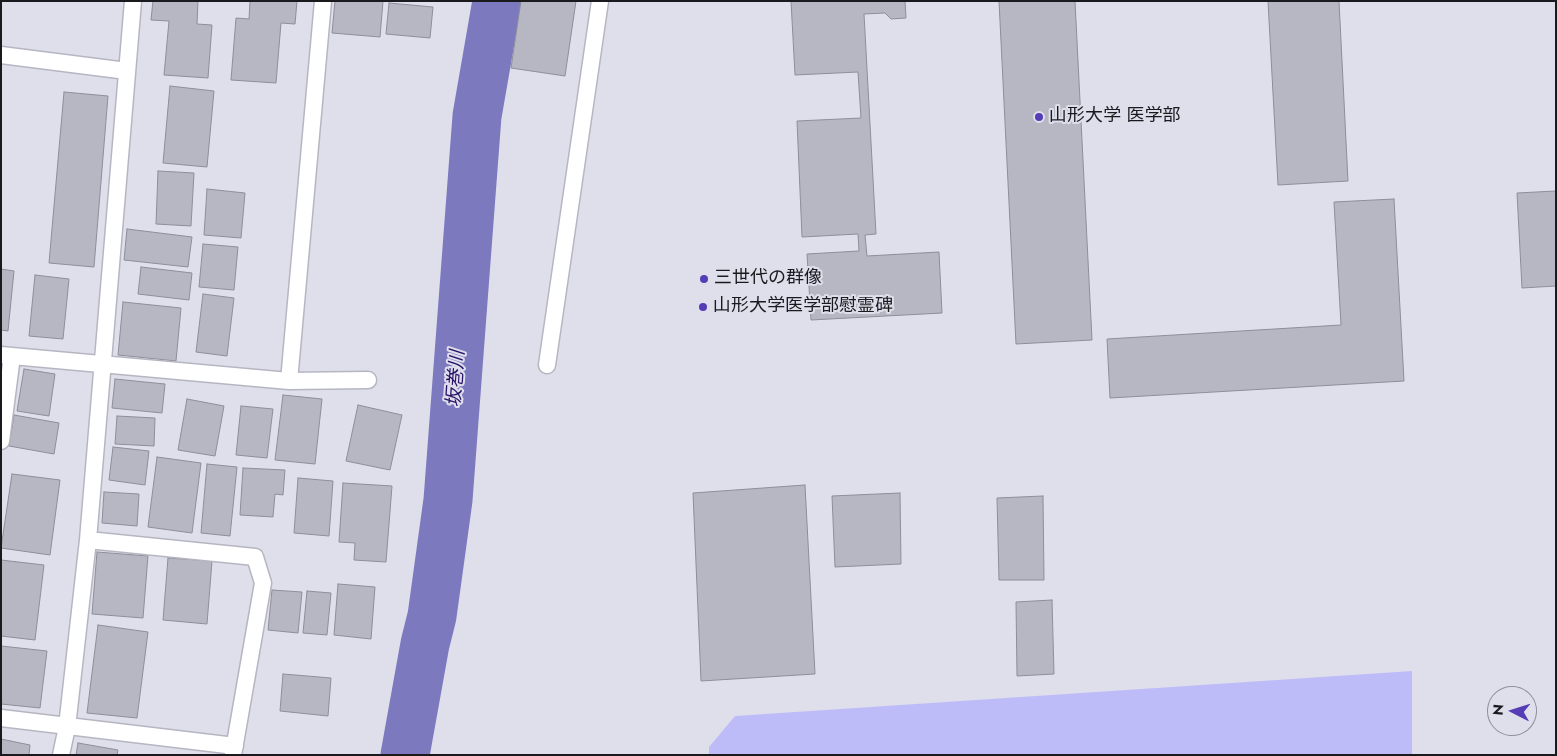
<!DOCTYPE html>
<html>
<head>
<meta charset="utf-8">
<style>
  body { margin:0 }
  #map { position:relative; width:1557px; height:756px; overflow:hidden; background:#dfdfec; font-family:Jost,sans-serif }
  canvas { display:block }
  .frame { position:absolute; inset:0; border:2px solid #19191e; pointer-events:none }
  .north { position:absolute; left:1487px; top:686px; width:50px; height:50px; box-sizing:border-box; background:#dfdfec; border:1px solid #90909a; border-radius:50%; rotate:275deg; font-size:14px; font-weight:700; line-height:20px; text-align:center; color:#19191e }
  .north::after { content:''; display:block; margin:auto; width:18px; height:22px; background:#543db5; clip-path:polygon(50% 0,100% 100%,50% 72%,0 100%) }
</style>
</head>
<body>
<div id="map">
<canvas width="1557" height="756"></canvas>
<div class="frame"></div>
<div class="north">N</div>
</div>
<script>
const c = document.querySelector('canvas').getContext('2d');
c.lineJoin = 'round';
function fill(path, color) {
  c.fillStyle = color;
  c.fill(path, 'evenodd');
}
function poly(rows) {
  const path = new Path2D();
  for (const r of rows) {
    path.moveTo(r[0], r[1]);
    for (let i = 2; i < r.length; i += 2) path.lineTo(r[i], r[i + 1]);
  }
  return path;
}
function strokePath(path, color, width, dash) {
  c.strokeStyle = color;
  c.lineWidth = width;
  c.lineCap = dash ? 'butt' : 'round';
  c.setLineDash(dash || []);
  c.stroke(path);
}
function label(font, color, halo, rows, align = 'center') {
  c.font = font + ' Jost,"Noto Sans JP",sans-serif';
  c.lineWidth = 4;
  c.setLineDash([]);
  c.textBaseline = 'middle';
  c.strokeStyle = halo;
  c.fillStyle = color;
  for (const [text, x, y, turn = 0] of rows) {
    c.save();
    c.translate(x, y);
    c.rotate((+turn || 0) * Math.PI / 180);
    c.textAlign = isNaN(turn) ? turn : align;
    if (halo) c.strokeText(text, 0, 0);
    c.fillText(text, 0, 0);
    c.restore();
  }
}
const green = poly([
  [1412,671,1412,755,709,755,709,747,735,716]
]);
const river = poly([
  [405,755,425,644,432,616,448,500,477,116,497,1]
]);
const building = poly([
  [153,1,198,1,197,24,212,25,208,78,164,75,169,21,151,20,153,1],
  [250,1,297,1,295,24,281,23,276,83,231,80,236,18,249,19,250,1],
  [335,1,383,1,380,37,332,33,335,1],
  [521,1,576,1,565,76,511,68,521,1],
  [791,1,905,1,906,18,891,19,885,13,864,14,876,234,865,235,867,256,939,252,942,313,811,320,807,254,859,251,858,234,802,237,797,121,861,118,858,72,795,75,791,1],
  [999,1,1075,1,1092,340,1016,344,999,1],
  [1268,1,1339,1,1348,181,1278,185,1268,1],
  [389,3,433,7,430,38,386,34,389,3],
  [170,86,214,91,207,167,163,163,170,86],
  [64,92,108,96,94,267,49,263,64,92],
  [158,171,194,173,191,226,156,224,158,171],
  [207,189,245,193,241,238,204,235,207,189],
  [1556,191,1556,286,1522,288,1517,193,1556,191],
  [1394,199,1404,381,1110,398,1107,339,1341,325,1334,202,1394,199],
  [127,229,192,237,188,267,124,260,127,229],
  [203,244,238,247,234,290,199,287,203,244],
  [141,267,192,273,189,300,138,294,141,267],
  [1,269,14,271,8,331,1,330,1,269],
  [35,275,69,279,63,339,29,336,35,275],
  [203,294,234,298,227,356,196,352,203,294],
  [123,302,181,308,176,361,118,355,123,302],
  [24,369,55,374,49,416,17,411,24,369],
  [115,379,165,384,162,413,112,408,115,379],
  [283,395,322,399,315,464,275,460,283,395],
  [187,399,224,406,215,456,178,450,187,399],
  [358,405,402,415,390,470,346,461,358,405],
  [241,406,273,409,267,458,236,455,241,406],
  [14,415,59,423,54,454,9,446,14,415],
  [117,416,155,418,154,446,115,444,117,416],
  [113,447,149,451,145,485,109,480,113,447],
  [157,457,201,463,192,533,148,527,157,457],
  [207,464,237,467,230,536,201,533,207,464],
  [243,468,285,470,283,495,275,494,273,517,240,515,243,468],
  [12,474,60,480,50,555,1,548,12,474],
  [298,478,333,481,329,536,294,533,298,478],
  [343,483,392,486,386,562,354,560,355,543,339,542,343,483],
  [805,485,815,674,701,681,693,493,805,485],
  [104,492,139,494,137,526,102,523,104,492],
  [900,493,901,564,835,567,832,496,900,493],
  [1043,496,1044,580,999,580,997,498,1043,496],
  [97,552,148,556,143,618,92,614,97,552],
  [168,558,212,561,207,624,163,620,168,558],
  [1,560,44,565,35,640,1,636,1,560],
  [338,584,375,587,371,639,334,635,338,584],
  [272,590,302,592,298,633,268,630,272,590],
  [307,591,331,593,327,635,303,633,307,591],
  [1052,600,1054,674,1017,676,1016,602,1052,600],
  [98,625,148,632,137,718,87,713,98,625],
  [1,646,47,651,40,708,1,704,1,646],
  [283,674,331,678,328,716,280,711,283,674],
  [1,739,30,745,29,755,1,755,1,739],
  [78,743,118,750,117,755,76,755,78,743]
]);
const lane = poly([
  [1,55,127,71],
  [1,355,289,381,368,380],
  [547,365,600,1],
  [289,381,323,1],
  [1,441,12,356],
  [88,540,255,557,263,583,233,755],
  [1,718,235,746],
  [61,755,67,727,88,540,133,1]
]);
const markers = [
  [1039,117,5,"#543db5"],
  [704,279,5,"#543db5"],
  [703,307,5,"#543db5"]
];
const poiNames = [
  ["山形大学 医学部",1049,117],
  ["三世代の群像",714,279],
  ["山形大学医学部慰霊碑",713,307]
];
const waterNames = [
  ["坂巻川",457,379,-86]
];
fill(green, '#bebcf8');
strokePath(river, '#7d79bf', 49);
fill(building, '#b7b7c3');
strokePath(building, '#8e8e9a', 1);
strokePath(lane, '#b6b6c2', 19);
strokePath(lane, '#fff', 16);
for (const [x, y, r, color] of markers) {
  const dot = new Path2D();
  dot.arc(x, y, r, 0, 2 * Math.PI);
  c.fillStyle = color;
  c.fill(dot);
  strokePath(dot, '#dfdfec', 2);
}
label('18px', '#19191e', '#dfdfec', poiNames, 'left');
label('italic 19px', '#2a1469', '#dfdfec', waterNames);
</script>
</body>
</html>
